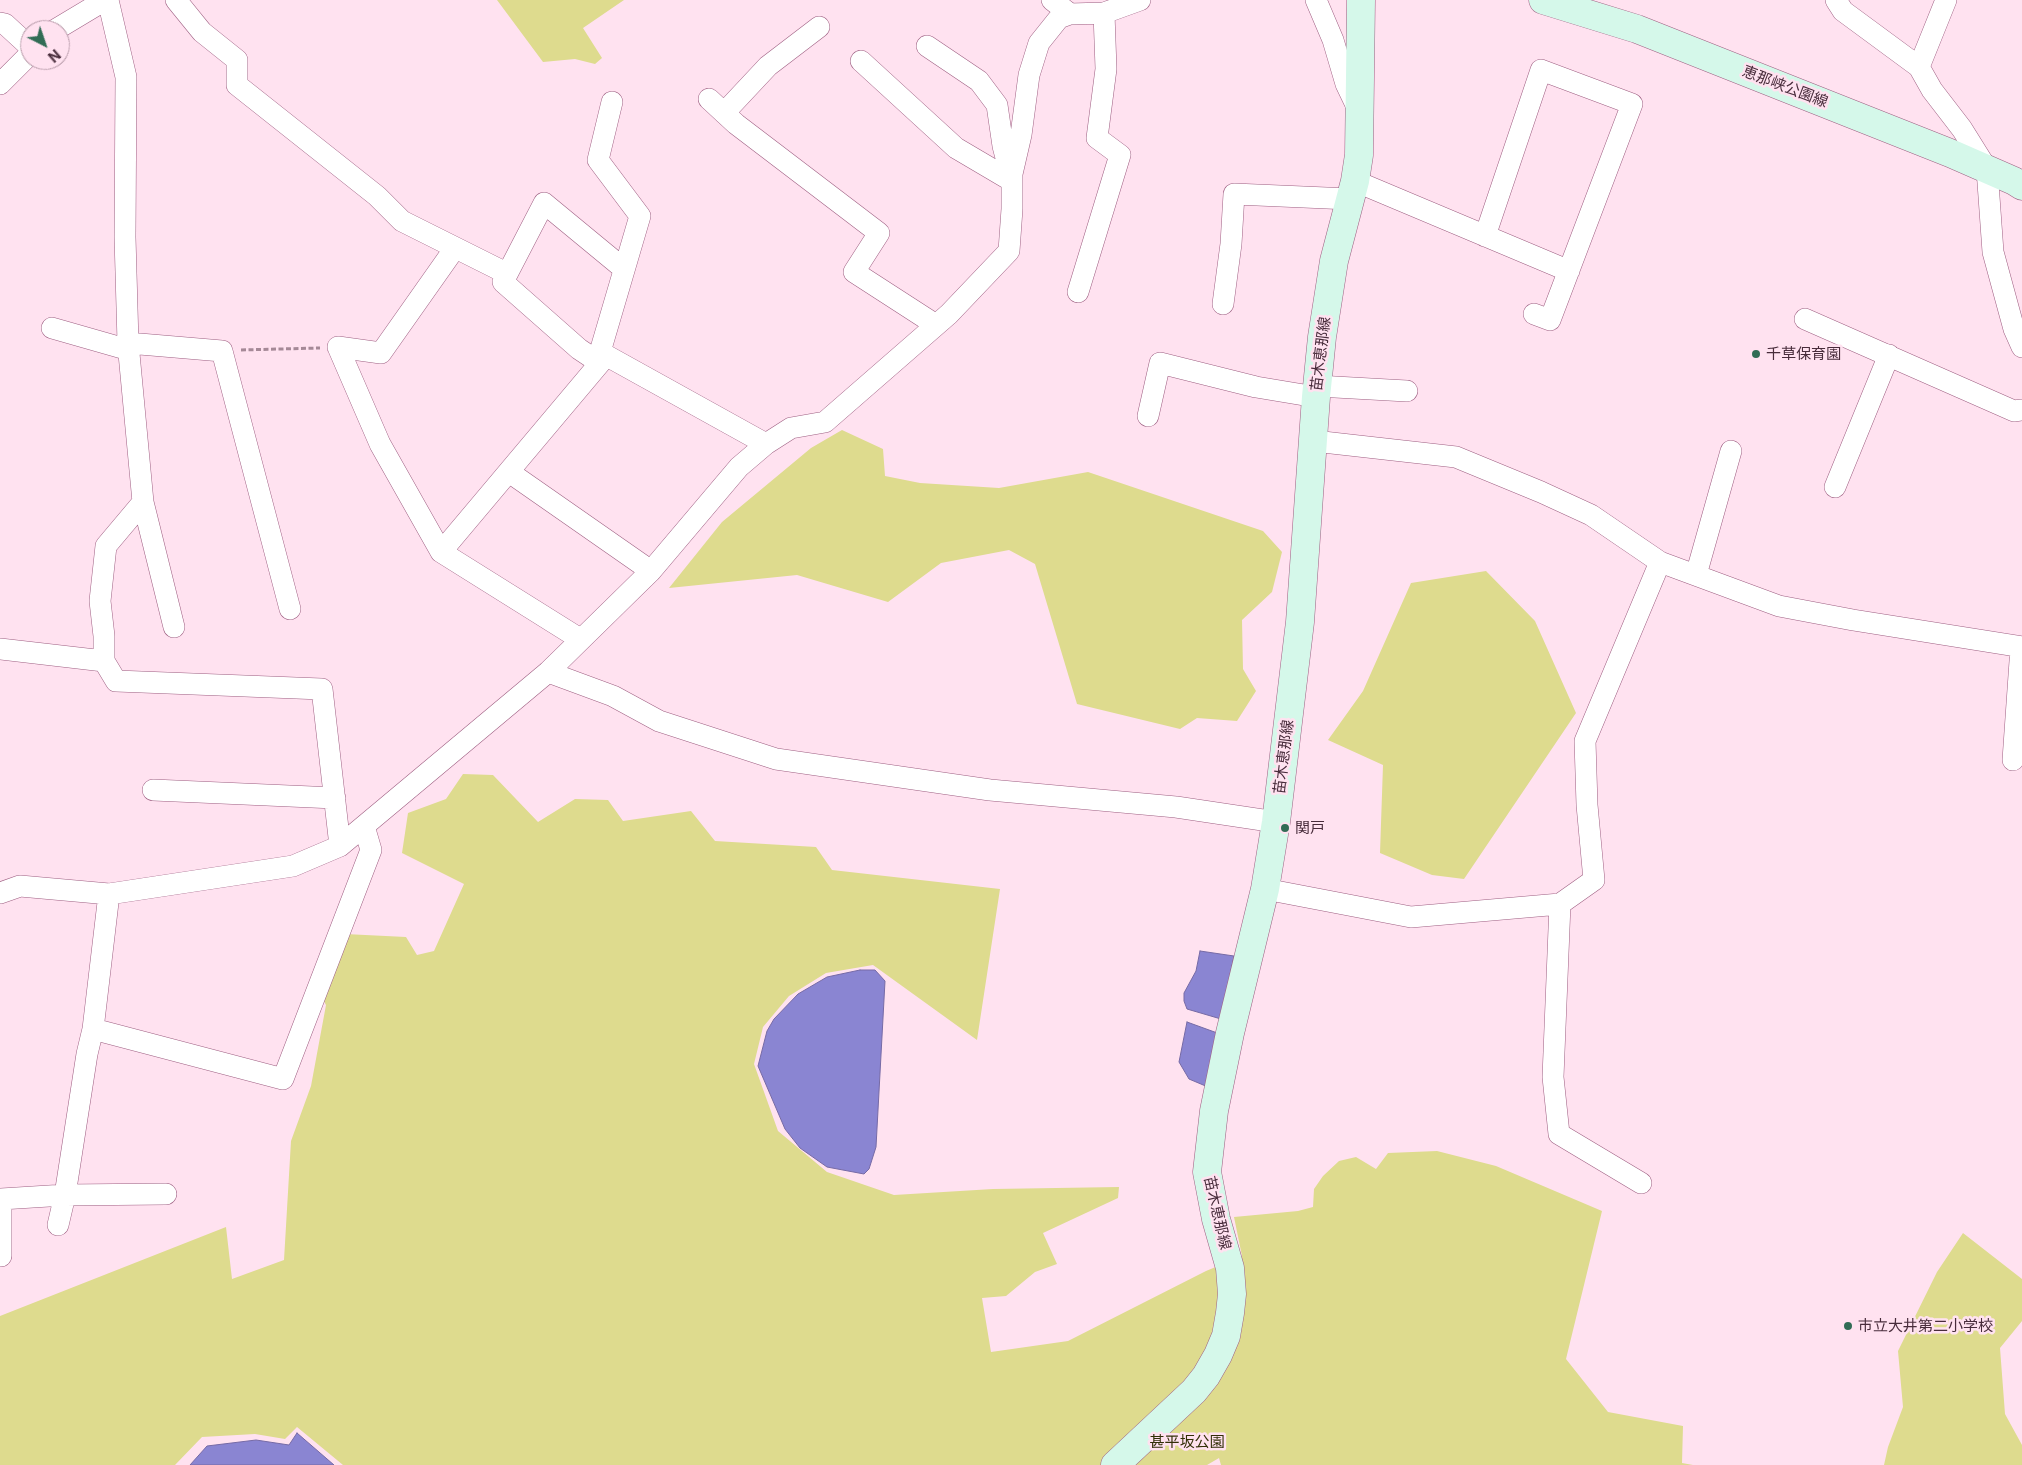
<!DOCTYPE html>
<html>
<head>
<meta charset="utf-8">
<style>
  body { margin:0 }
  #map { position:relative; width:2022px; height:1465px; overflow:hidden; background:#ffe2f0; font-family:Inter,sans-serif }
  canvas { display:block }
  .north { position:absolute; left:20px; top:20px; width:50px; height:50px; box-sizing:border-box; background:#ffe2f0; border:1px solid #b699a8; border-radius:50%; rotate:139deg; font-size:14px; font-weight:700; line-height:20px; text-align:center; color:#482c3b }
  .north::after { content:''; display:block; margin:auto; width:18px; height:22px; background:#316c55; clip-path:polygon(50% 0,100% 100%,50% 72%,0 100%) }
</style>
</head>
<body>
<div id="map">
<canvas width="2022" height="1465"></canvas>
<div class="north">N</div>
</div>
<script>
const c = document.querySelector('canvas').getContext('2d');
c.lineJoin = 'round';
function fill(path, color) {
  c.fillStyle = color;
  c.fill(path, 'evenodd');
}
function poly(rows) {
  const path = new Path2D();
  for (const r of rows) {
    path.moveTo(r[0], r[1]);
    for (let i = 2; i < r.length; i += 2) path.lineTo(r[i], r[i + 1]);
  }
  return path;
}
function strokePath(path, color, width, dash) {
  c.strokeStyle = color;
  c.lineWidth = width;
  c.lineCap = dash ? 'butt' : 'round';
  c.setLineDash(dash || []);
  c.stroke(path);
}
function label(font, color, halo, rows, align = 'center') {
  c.font = font + ' Inter,"Noto Sans JP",sans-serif';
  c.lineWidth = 5;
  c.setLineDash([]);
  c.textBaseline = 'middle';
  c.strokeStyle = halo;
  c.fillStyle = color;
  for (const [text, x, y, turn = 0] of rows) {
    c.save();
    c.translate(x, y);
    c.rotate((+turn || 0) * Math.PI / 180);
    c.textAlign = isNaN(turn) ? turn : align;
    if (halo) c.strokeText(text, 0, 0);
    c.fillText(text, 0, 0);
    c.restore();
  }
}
const green = poly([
  [497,0,624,0,583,28,602,58,595,64,575,59,543,62],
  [842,430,883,449,885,476,920,483,999,488,1088,472,1263,531,1282,552,1272,592,1242,620,1243,669,1256,691,1237,721,1197,718,1180,729,1077,704,1035,564,1009,550,941,563,888,602,797,575,669,588,722,522,811,448],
  [1486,571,1535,621,1576,713,1464,879,1432,875,1380,853,1383,765,1328,740,1363,691,1411,583],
  [463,774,493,775,538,822,575,799,608,800,623,821,691,811,715,841,816,847,832,870,1000,889,977,1040,873,965,826,973,789,996,763,1027,754,1064,778,1131,827,1172,894,1195,993,1189,1119,1187,1118,1198,1043,1233,1057,1264,1035,1272,1006,1296,982,1298,991,1352,1068,1341,1206,1271,1242,1256,1234,1217,1298,1211,1313,1207,1314,1189,1323,1176,1339,1161,1356,1157,1376,1169,1388,1153,1437,1151,1496,1166,1602,1211,1566,1359,1608,1412,1683,1426,1682,1463,1693,1465,1221,1465,1219,1458,1207,1465,343,1465,297,1427,285,1439,255,1434,202,1437,175,1465,0,1465,0,1316,226,1227,232,1279,284,1260,291,1141,311,1086,326,1005,320,994,345,934,406,937,417,955,434,951,464,884,402,853,408,813,446,799],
  [1963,1233,2022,1279,2022,1321,2000,1348,2005,1414,2022,1445,2022,1465,1884,1465,1888,1447,1903,1407,1898,1351,1937,1272]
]);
const water = poly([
  [1200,951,1234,956,1221,1019,1187,1009,1184,1001,1184,993,1196,971,1200,951],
  [860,970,875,970,885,981,876,1147,869,1169,864,1174,827,1167,800,1148,785,1129,758,1066,767,1031,774,1019,798,994,827,977,860,970],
  [1187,1022,1220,1034,1208,1087,1189,1079,1179,1062,1187,1022],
  [297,1433,334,1465,190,1465,207,1446,256,1440,289,1445,297,1433]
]);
const path = poly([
  [241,350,320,348]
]);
const street = poly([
  [108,0,126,77,125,237,128,343,143,502,106,546,100,601,104,636,104,661,116,681,322,689,340,846],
  [176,0,202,32,237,60,237,85,377,196,402,221,506,273],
  [1052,0,1070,14],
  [1316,0,1333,40,1346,84,1358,109],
  [1836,0,1843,11,1919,67,1932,90,1962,129,1987,169,1993,252,2014,329,2022,347],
  [0,23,5,24,30,47],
  [55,30,105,0],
  [927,46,979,81,997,105,1003,146,1010,173],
  [861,61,956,148,1012,181],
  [1919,67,1946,0],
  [0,84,30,54],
  [709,99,736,124,879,233,854,272,936,325],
  [724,113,768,66,819,27],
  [1355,181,1569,271],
  [1485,236,1541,70,1632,104,1550,320,1534,314],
  [1078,292,1120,155,1097,138,1106,69,1104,13],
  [1223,304,1231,244,1234,194,1350,199],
  [1805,319,2014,411,2022,410],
  [52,328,129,350],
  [128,343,222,351,290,609],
  [338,347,380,444,441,552,580,639],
  [338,347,381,353,455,248],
  [600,352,766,444],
  [600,363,579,349,503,282,544,203,624,269],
  [1317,386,1407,391],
  [1148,416,1160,363,1256,387,1316,397],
  [1314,441,1456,457,1541,492,1591,515,1660,562,1779,606,1853,620,2022,647],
  [509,472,651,571],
  [1835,487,1889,355],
  [143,502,174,627],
  [441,552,600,363,600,352,640,216,598,160,612,102],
  [1696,575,1731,451],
  [0,649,104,661],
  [548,672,613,696,659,721,776,759,990,790,1176,807,1276,822],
  [2013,760,2021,647],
  [153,790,335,798],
  [1265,889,1411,917,1560,904,1594,880,1587,805,1585,741,1660,562],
  [0,893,20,886,109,894,293,866,340,846,548,672,651,571,739,467,766,444,791,428,825,422,949,314,1009,251,1012,209,1012,174,1021,135,1029,75,1039,43,1059,18,1070,14,1104,13,1140,0],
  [1560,904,1553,1077,1559,1134,1641,1183],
  [93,1029,283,1079,371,850,364,826],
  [58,1225,65,1195,87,1054,93,1029,109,894],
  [1,1256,1,1199,65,1195,166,1194]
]);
const secondary = poly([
  [1543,0,1637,29,1950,153,2014,181,2022,186],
  [1115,1465,1194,1391,1206,1376,1218,1355,1226,1336,1230,1313,1232,1294,1230,1268,1216,1219,1207,1172,1214,1111,1230,1033,1265,889,1276,822,1300,622,1316,397,1322,337,1334,261,1355,181,1359,155,1361,0]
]);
const markers = [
  [1756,354,5,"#316c55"],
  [1285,828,5,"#316c55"],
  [1848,1326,5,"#316c55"]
];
const streetNames = [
  ["恵那峡公園線",1785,87,21],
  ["苗木恵那線",1321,354,-83],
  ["苗木恵那線",1284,757,-83],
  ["苗木恵那線",1217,1213,77]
];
const poiNames = [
  ["千草保育園",1766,354],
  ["関戸",1295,828],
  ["市立大井第二小学校",1858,1326]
];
const parkNames = [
  ["甚平坂公園",1187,1442]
];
fill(green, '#dedb8e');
fill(water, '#8a85d2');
strokePath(water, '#766aa5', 1);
strokePath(street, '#9e5f82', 22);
strokePath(secondary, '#9e5f82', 29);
strokePath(path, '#a58997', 3, [5, 2.5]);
strokePath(street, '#fff', 21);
strokePath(secondary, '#d5f8ea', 28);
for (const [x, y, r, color] of markers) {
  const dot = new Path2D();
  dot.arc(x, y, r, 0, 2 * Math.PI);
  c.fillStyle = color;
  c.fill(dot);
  strokePath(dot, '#ffe2f0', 2);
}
label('15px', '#482c3b', '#ffe2f0', streetNames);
label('15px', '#482c3b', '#ffe2f0', poiNames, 'left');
label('15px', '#322f07', '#ffe2f0', parkNames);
</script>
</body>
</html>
